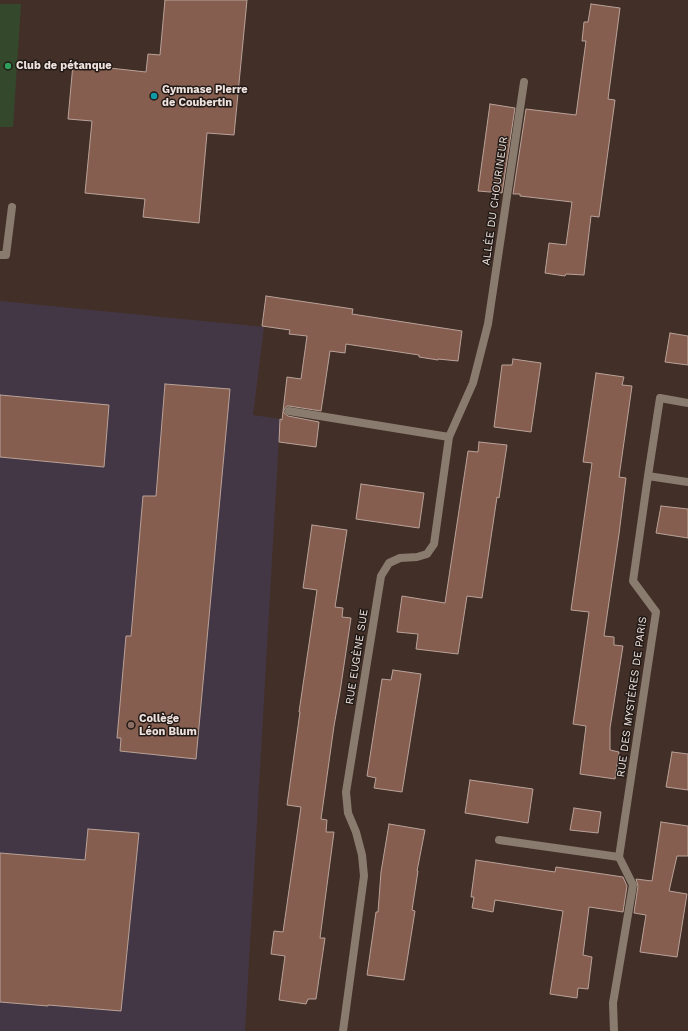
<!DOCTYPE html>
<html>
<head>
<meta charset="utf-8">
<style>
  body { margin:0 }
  canvas { display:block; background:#422f28 }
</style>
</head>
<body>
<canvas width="688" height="1031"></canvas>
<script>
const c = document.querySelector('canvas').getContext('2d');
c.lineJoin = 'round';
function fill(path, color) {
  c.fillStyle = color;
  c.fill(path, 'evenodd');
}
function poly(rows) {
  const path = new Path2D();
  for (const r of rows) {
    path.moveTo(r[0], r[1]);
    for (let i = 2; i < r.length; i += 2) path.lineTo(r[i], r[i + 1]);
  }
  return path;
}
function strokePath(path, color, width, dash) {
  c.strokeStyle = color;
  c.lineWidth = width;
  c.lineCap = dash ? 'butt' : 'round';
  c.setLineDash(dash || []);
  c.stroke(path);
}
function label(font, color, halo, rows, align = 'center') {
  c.font = font + ' "Work Sans",sans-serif';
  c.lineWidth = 3;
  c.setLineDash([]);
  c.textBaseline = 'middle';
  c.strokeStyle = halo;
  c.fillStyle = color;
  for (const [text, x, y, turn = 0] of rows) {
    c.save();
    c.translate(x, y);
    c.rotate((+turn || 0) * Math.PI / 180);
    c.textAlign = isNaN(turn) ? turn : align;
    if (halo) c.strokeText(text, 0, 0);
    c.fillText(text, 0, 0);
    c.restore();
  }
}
const education = poly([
  [0,301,264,327,253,415,280,419,245,1031,0,1031]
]);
const green = poly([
  [0,4,21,4,13,127,0,127]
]);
const building = poly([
  [165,0,247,0,234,135,207,133,199,223,143,217,145,199,85,193,92,121,68,119,73,64,146,72,148,54,160,55,165,0],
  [591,4,620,8,608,99,615,100,599,217,591,216,584,275,566,274,565,276,545,273,549,243,566,245,572,202,520,196,520,194,513,194,526,109,576,115,586,41,582,41,584,22,588,22,591,4],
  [490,104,515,108,502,193,478,191,490,104],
  [266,296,353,309,352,314,462,331,458,361,438,359,438,360,419,357,419,355,346,344,345,353,330,351,321,411,289,406,287,406,284,410,284,413,288,416,319,422,316,447,279,442,280,419,282,420,287,377,301,379,307,336,289,334,290,330,262,326,266,296],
  [670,333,688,336,688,365,665,362,670,333],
  [513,359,541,363,531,432,494,427,502,365,512,365,513,359],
  [596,373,624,377,622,385,632,386,619,477,626,478,619,534,604,636,614,637,614,645,623,646,610,728,610,750,619,752,615,779,580,774,586,726,573,724,589,612,571,610,592,463,583,462,596,373],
  [165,384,230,389,196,759,120,751,121,738,117,738,126,636,131,636,143,496,156,496,165,384],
  [0,395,109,405,104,467,0,457,0,395],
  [479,442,507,445,499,498,497,497,482,598,467,596,458,654,416,649,418,634,397,632,402,596,445,603,468,451,478,452,479,442],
  [361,484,424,493,419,528,356,519,361,484],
  [661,506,688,509,688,538,656,533,661,506],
  [312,525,347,530,335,607,343,608,342,617,351,618,340,692,334,726,321,819,327,820,326,832,334,832,320,938,325,938,316,999,308,999,306,1004,279,1000,285,956,271,954,274,931,283,932,301,807,287,805,300,712,299,712,317,590,303,588,312,525],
  [393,670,421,674,402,792,374,788,376,778,367,776,382,679,391,680,393,670],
  [672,752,688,754,688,790,666,787,672,752],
  [470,780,533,789,528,823,465,813,470,780],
  [574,808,601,812,598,833,570,830,574,808],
  [661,822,688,826,688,856,677,856,669,891,687,894,677,957,640,952,646,915,634,913,638,886,636,879,652,881,661,822],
  [389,824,425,830,417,871,418,871,412,910,415,911,404,980,367,975,376,912,378,912,381,872,389,824],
  [88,829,139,833,121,1011,48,1005,48,1006,0,1002,0,853,85,860,88,829],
  [476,860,555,872,556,867,623,877,627,886,623,912,589,907,583,955,592,957,588,989,578,988,577,998,550,994,563,911,495,900,493,912,472,908,474,897,471,897,476,860]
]);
const lane = poly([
  [0,255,6,255,12,207],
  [499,840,619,857]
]);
const street = poly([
  [289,411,449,437],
  [648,476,688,482],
  [343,1031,364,876,362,855,356,832,348,813,346,792,381,576,389,563,400,558,417,557,427,554,434,544,449,437,473,383,488,324,524,82],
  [614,1031,613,1003,633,885,619,857,656,612,633,581,648,476,660,398,688,403]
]);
const markers = [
  [8,66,4,"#2e9e5b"],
  [154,96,4,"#0f9aa8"],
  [131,725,4,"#8d6e63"]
];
const poiNames = [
  ["Club de pétanque",16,66],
  ["Gymnase Pierre",162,90],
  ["de Coubertin",162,103],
  ["Collège",139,719],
  ["Léon Blum",139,732]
];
const streetNames = [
  ["ALLÉE DU CHOURINEUR",495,201,-82],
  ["RUE EUGÈNE SUE",357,657,-81],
  ["RUE DES MYSTÈRES DE PARIS",632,697,-82]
];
fill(education, '#443745');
fill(green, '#34482c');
fill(building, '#855e4f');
strokePath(building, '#b9a299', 1);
strokePath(lane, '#897b6e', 8);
strokePath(street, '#897b6e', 8);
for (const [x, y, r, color] of markers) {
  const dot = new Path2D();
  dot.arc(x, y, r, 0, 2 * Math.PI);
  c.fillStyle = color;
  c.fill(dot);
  strokePath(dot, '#221a16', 1.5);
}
label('bold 11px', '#f0e3df', '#221a16', poiNames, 'left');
label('11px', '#f0e3df', '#221a16', streetNames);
</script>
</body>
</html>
